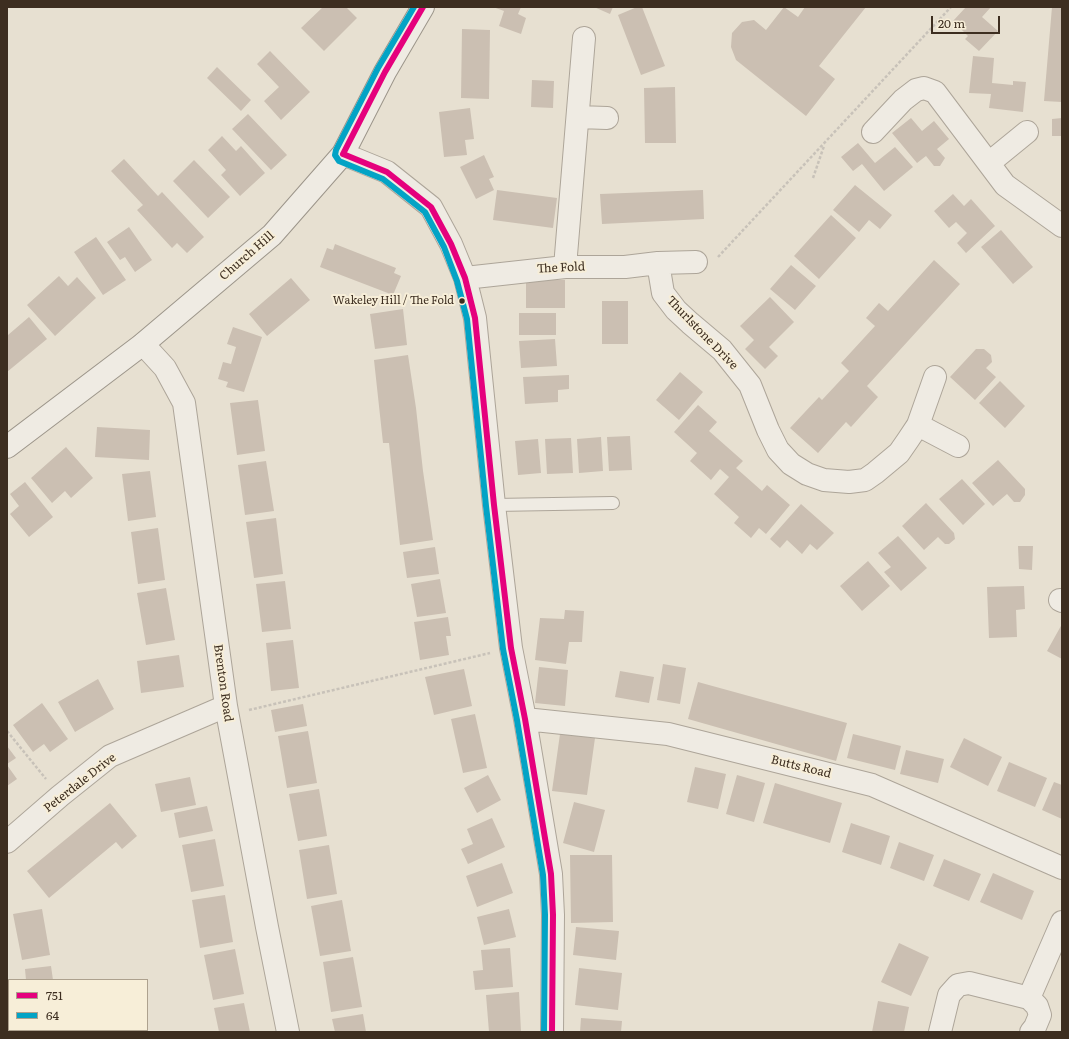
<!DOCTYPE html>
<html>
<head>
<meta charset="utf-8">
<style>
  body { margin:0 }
  #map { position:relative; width:1069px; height:1039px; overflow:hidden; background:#e7e0d1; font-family:Literata,serif }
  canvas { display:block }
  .frame { position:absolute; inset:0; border:8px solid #3d2e20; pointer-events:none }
  .legend { position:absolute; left:8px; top:979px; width:140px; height:52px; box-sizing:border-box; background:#f7eed8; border:1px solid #ada18e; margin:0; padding:5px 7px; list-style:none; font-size:12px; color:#3d2e20 }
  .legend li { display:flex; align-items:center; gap:8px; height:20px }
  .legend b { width:20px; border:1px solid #ada18e }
  .scale { position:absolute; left:931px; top:16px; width:69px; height:18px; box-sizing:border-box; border:2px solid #3d2e20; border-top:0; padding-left:5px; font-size:12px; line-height:14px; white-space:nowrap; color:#3d2e20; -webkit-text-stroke:3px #f7eed8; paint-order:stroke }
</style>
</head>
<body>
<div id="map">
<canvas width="1069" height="1039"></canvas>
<div class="frame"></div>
<ul class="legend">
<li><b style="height:5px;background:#e5007d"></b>751</li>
<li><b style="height:5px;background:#03a3c5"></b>64</li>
</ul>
<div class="scale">20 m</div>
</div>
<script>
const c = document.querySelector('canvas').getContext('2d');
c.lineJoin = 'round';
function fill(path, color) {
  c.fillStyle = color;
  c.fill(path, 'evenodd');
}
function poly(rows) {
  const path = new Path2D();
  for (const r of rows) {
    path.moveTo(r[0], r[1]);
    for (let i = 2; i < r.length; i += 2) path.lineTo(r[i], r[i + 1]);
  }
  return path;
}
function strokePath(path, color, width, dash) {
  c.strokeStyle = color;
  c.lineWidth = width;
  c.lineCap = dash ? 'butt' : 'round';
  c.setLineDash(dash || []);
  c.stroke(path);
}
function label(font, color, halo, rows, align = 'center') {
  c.font = font + ' Literata,serif';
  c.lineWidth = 4;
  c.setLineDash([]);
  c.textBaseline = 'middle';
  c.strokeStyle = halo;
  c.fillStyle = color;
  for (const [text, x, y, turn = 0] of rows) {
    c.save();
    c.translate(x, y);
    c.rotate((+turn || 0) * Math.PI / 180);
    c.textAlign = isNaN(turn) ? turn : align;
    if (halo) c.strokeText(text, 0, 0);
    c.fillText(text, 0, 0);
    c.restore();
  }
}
const building = poly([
  [323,7,346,7,357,18,324,51,301,28],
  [493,7,521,7,518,14,526,18,521,34,499,26,504,11],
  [594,7,613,7,610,14],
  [637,7,642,7,665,66,641,75,618,15],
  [784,7,798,17,805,7,866,7,819,66,835,79,806,116,736,60,731,47,732,33,742,22,754,20,766,30],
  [966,7,991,7,982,17,998,31,979,51,965,39,968,36,953,21],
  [1052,7,1062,7,1062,102,1044,101],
  [462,29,490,30,489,99,461,98],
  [270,51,310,92,281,120,264,101,279,87,257,64],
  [973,56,994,58,992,83,1013,85,1013,81,1026,82,1023,112,989,108,991,94,969,93],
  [217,67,251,100,241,111,207,78],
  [532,80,554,81,553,108,531,107],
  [675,87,676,143,645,143,644,88],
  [470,108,474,139,465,140,467,155,444,157,439,112],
  [248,114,287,155,271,170,232,129],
  [911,118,922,131,934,121,949,139,937,149,945,158,940,166,934,166,926,156,917,163,892,133],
  [1062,118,1062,136,1052,136,1052,119],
  [222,136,236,151,241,146,265,173,240,196,221,175,226,170,208,150],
  [858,143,875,163,895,147,913,167,884,191,862,164,853,171,841,157],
  [484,155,494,177,489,179,494,190,476,199,460,167],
  [124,159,158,196,162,192,204,237,187,253,177,243,172,248,137,210,143,205,111,171],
  [194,160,230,197,208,218,173,181],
  [855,185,892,215,880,229,869,220,859,232,833,210],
  [497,190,557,198,553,228,493,220],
  [703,190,704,219,602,224,600,194],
  [953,194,964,206,971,199,995,226,966,253,957,243,967,233,956,222,949,228,934,211],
  [831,215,856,238,819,279,794,256],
  [129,227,152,260,135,272,125,257,120,260,107,242],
  [1001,230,1033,267,1013,284,981,247],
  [96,237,126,280,103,295,74,252],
  [335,244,396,268,394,273,401,276,393,295,320,267,327,248,333,250],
  [934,260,960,284,867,386,878,397,851,427,846,422,818,453,790,428,819,397,822,400,849,371,841,363,875,326,866,318,879,303,888,311],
  [791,265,816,286,795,310,770,289],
  [59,276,68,286,77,277,96,298,55,336,27,305],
  [291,278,310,300,267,336,249,314],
  [526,280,565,280,565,308,526,308],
  [770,297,794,322,769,347,778,356,765,369,745,349,754,340,740,326],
  [602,301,628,301,628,344,602,344],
  [403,309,407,345,375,349,370,314],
  [519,313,556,313,556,335,519,335],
  [29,317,47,339,7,372,7,333,8,335],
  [233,327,262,337,244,392,226,387,228,382,218,379,223,362,231,364,236,347,227,344],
  [555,339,557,366,521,368,519,341],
  [976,349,984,349,991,355,992,362,986,368,996,377,975,400,950,377],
  [408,355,416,408,423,471,433,540,400,545,389,443,383,443,374,360],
  [680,372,703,392,679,420,656,400],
  [569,375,569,389,558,390,558,402,525,404,523,377],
  [1000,381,1025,406,1005,428,979,403],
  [258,400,265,451,237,455,230,403],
  [698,405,717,422,709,431,743,461,736,468,762,491,767,485,790,505,766,534,759,528,751,538,734,523,739,517,714,494,729,477,720,469,711,480,690,461,697,453,674,432],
  [97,427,150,430,149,460,95,457],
  [630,436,632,470,609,471,607,437],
  [601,437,603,471,579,473,577,439],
  [571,438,573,473,547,474,545,439],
  [538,439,541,473,518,475,515,441],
  [66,447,93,478,71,498,65,491,52,503,31,478],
  [998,460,1025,489,1025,495,1020,502,1014,502,1007,494,993,506,972,483],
  [266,461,274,511,245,515,238,465],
  [150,471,156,517,128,521,122,474],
  [962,479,985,504,963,525,939,499],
  [25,482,53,517,29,537,10,514,19,506,10,494],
  [926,503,954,533,955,539,949,544,945,544,938,537,924,550,902,526],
  [801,504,834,533,817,550,810,544,802,554,787,540,780,548,770,539],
  [276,518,283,574,254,578,246,522],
  [158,528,165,580,138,584,131,532],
  [898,536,927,568,901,591,884,572,891,567,878,553],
  [1018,546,1033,546,1032,570,1019,569],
  [435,547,439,574,407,578,403,552],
  [868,561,890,586,862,611,840,586],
  [440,579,446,613,417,617,411,584],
  [285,581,291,629,262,632,256,584],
  [1024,586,1025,609,1016,610,1017,637,989,638,987,587],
  [166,588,175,640,146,645,137,593],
  [565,610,584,611,582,642,569,642,566,664,535,660,540,618,564,619],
  [448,617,451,636,446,636,449,655,420,660,414,622],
  [1062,624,1062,659,1047,651],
  [293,640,299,688,271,691,266,643],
  [179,655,184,687,141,693,137,661],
  [663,664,686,668,680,704,657,700],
  [539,667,568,670,565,706,535,703],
  [464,669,472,706,434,715,425,677],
  [620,671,654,677,649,703,615,697],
  [98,679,114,709,75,732,58,702],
  [698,682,847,723,836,761,688,719],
  [42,703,68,739,50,752,44,744,33,752,13,725],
  [303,704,307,726,275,732,271,710],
  [475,714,487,768,463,773,451,719],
  [308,731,317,783,287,788,278,736],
  [560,734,595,738,587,795,552,791],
  [853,734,901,746,895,770,847,758],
  [964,738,1002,757,988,786,950,767],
  [7,746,16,758,7,764],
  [906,750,944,759,938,783,900,774],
  [1009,762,1047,778,1035,807,997,791],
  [7,765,17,779,7,786],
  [695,767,726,774,718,809,687,802],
  [488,775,501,800,477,813,464,788],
  [737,775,765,783,754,822,726,814],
  [190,777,196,805,161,812,155,784],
  [1054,782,1062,785,1062,819,1042,810],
  [775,783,842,803,830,843,763,823],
  [319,789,327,836,298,841,289,794],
  [574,802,605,810,594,852,563,843],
  [110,803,137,836,122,849,116,842,49,898,27,871],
  [207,806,213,831,179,838,174,813],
  [492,818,505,847,468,864,461,849,473,844,467,829],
  [851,823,890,836,881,865,842,852],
  [215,839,224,886,191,892,182,845],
  [899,842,934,855,924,881,890,868],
  [329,845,337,894,307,899,299,850],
  [570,855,612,855,613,922,571,923],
  [944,859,981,874,969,901,933,886],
  [502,863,513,893,477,907,466,876],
  [993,873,1034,891,1022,920,980,902],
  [225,895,233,942,200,948,192,900],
  [342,900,351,951,320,956,311,906],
  [42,909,50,955,22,960,13,914],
  [509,909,516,937,484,945,477,917],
  [576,927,619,931,616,960,573,955],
  [899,943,929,957,911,996,881,982],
  [510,948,513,987,475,990,473,971,483,970,481,950],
  [235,949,244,994,213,1000,204,955],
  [353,957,362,1007,331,1012,323,962],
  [51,966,53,980,26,980,25,969],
  [579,968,622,973,618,1010,575,1005],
  [519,992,521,1032,489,1032,486,995],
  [878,1001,909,1007,904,1032,872,1032],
  [244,1003,250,1032,219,1032,214,1008],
  [363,1014,366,1032,335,1032,332,1019],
  [581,1018,622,1021,621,1032,580,1032],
  [33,1030,64,1030,64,1032,33,1032]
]);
const path = poly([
  [813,178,824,146],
  [718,257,951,7],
  [249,710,490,653],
  [7,731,46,779]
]);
const lane = poly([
  [494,505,613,503]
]);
const street = poly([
  [578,117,607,118],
  [873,132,903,100,916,90,924,88,935,92,1005,185,1062,226],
  [343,154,387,172,431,207,451,244,465,278,475,318,494,505,511,648,525,719,551,874,553,915,552,1032],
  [989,163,1027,132],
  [696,262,658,263,663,293,676,310,690,323,722,350,750,385,768,430,778,450,791,464,807,474,824,480,849,482,865,480,875,473,899,453,908,440,918,425,935,377],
  [565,267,584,38],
  [465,278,565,267,625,267,658,263],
  [143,344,165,368,184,403,226,706,267,927,288,1032],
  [918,425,958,446],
  [1060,600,1062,601],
  [525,719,668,734,872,785,1062,868],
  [7,842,60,796,110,756,226,706],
  [1029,998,1062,922],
  [940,1032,949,995,958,985,969,983,1029,998,1037,1006,1040,1015,1035,1027,1031,1032]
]);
const secondary = poly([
  [7,447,143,344,272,235,343,154,385,72,423,7]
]);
const bus1 = poly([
  [343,154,387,172,431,207,451,244,465,278,475,318,494,505,511,648,525,719,551,874,553,915,552,1032],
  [343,154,385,72,423,7]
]);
const bus2 = poly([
  [414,7,378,68,336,150,335,155,339,161,383,179,425,212,444,247,457,281,467,319,486,506,503,649,517,720,543,875,545,915,544,1032]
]);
const markers = [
  [462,301,3.5,"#3d2e20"]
];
const busNames = [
  ["Wakeley Hill / The Fold",454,301]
];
const streetNames = [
  ["Church Hill",247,256,-41],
  ["The Fold",561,268,-3],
  ["Thurlstone Drive",702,333,46],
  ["Brenton Road",223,683,82],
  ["Butts Road",801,767,14],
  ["Peterdale Drive",80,783,-38]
];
fill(building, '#cbbfb2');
strokePath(lane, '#ada599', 14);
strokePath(street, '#ada599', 24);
strokePath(secondary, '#9c958a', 24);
strokePath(path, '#c8c2b9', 2.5, [3, 2]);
strokePath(lane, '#efebe3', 12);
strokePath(street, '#efebe3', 22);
strokePath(secondary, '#efebe3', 22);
strokePath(bus1, '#e5007d', 6);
strokePath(bus2, '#03a3c5', 6);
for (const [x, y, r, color] of markers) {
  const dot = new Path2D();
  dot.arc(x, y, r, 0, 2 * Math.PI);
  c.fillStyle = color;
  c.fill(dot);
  strokePath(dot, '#f7eed8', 1.5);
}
label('11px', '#3d2e20', '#f7eed8', busNames, 'right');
label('12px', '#3d2e20', '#f7eed8', streetNames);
</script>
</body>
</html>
